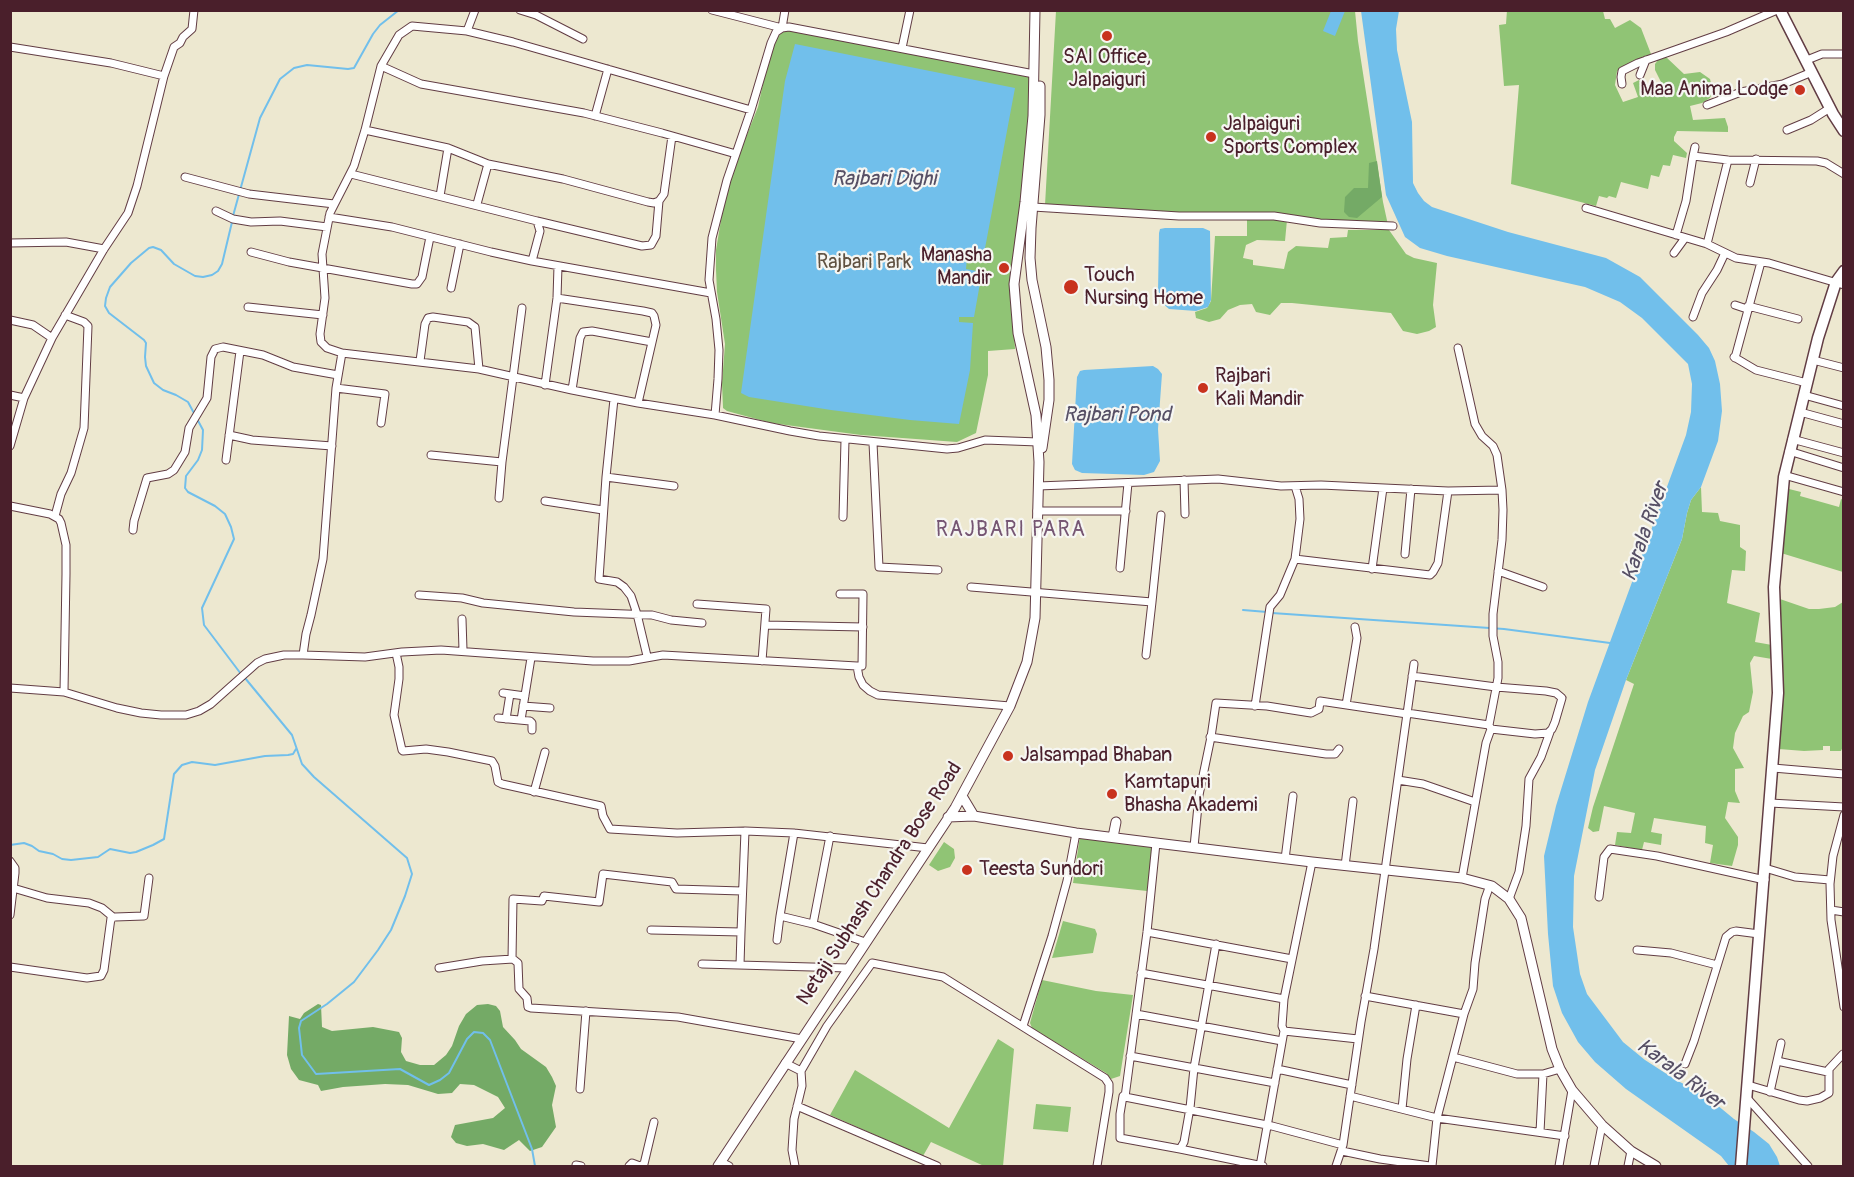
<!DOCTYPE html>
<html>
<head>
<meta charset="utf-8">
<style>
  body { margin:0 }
  #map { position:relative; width:1854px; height:1177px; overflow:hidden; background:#ede8d0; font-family:Pangolin,sans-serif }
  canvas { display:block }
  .frame { position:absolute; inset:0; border:12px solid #4a1f2b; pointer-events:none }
</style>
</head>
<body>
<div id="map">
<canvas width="1854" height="1177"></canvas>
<div class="frame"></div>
</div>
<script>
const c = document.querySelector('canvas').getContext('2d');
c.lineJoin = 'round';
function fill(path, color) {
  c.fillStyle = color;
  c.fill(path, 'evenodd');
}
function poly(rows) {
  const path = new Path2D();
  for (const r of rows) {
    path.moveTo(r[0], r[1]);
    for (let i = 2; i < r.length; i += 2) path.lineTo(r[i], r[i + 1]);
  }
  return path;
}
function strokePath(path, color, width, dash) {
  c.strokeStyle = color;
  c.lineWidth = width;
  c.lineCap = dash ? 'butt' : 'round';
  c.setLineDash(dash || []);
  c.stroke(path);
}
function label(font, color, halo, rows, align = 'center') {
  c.font = font + ' Pangolin,sans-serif';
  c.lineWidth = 4.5;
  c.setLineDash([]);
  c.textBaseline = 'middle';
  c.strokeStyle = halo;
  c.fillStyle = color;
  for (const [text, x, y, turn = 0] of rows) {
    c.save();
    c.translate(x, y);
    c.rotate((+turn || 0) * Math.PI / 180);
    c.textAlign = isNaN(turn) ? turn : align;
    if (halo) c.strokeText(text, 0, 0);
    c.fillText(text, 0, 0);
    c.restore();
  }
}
const green = poly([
  [1507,10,1603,11,1605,19,1610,19,1615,28,1630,20,1641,28,1651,54,1617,71,1615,85,1623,102,1638,97,1633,83,1639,80,1647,94,1663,86,1655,70,1655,64,1658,60,1666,57,1684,74,1700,72,1710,79,1713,91,1710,98,1702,103,1690,106,1693,120,1725,118,1728,127,1728,132,1677,131,1674,137,1674,141,1687,153,1686,158,1673,155,1670,166,1663,165,1659,177,1651,175,1648,189,1621,182,1616,198,1609,196,1607,198,1599,196,1596,206,1511,184,1519,85,1504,86,1499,25,1506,24],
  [1056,11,1355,11,1358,41,1383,202,1388,225,1242,214,1241,212,1226,212,1225,215,1194,215,1045,205],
  [798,30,1027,75,1030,78,1029,114,1018,224,1011,284,1015,349,988,351,988,375,976,433,957,442,861,435,771,423,727,411,723,408,722,383,725,344,717,292,716,270,716,250,723,208,732,172,758,107,766,70,776,38,784,31],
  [1267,219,1287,220,1285,241,1257,240,1246,245,1243,258,1253,260,1253,265,1284,269,1288,252,1296,246,1328,248,1330,238,1347,237,1348,230,1389,230,1406,254,1414,258,1437,263,1433,305,1436,327,1429,331,1417,334,1403,331,1391,313,1292,303,1281,303,1270,315,1256,312,1252,304,1240,305,1228,310,1220,319,1209,322,1196,318,1195,312,1207,308,1211,301,1215,236,1247,236,1247,220],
  [1701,487,1702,512,1718,513,1720,521,1740,525,1740,547,1746,551,1745,571,1732,570,1727,603,1760,613,1755,642,1772,645,1772,659,1754,656,1750,663,1753,692,1749,712,1743,716,1735,733,1733,748,1744,768,1735,769,1735,791,1740,803,1728,802,1725,818,1738,837,1738,845,1732,866,1710,863,1713,845,1705,843,1706,826,1654,818,1651,832,1662,834,1661,845,1644,842,1642,850,1615,845,1617,832,1631,833,1635,813,1604,806,1599,831,1593,832,1588,828,1593,807,1634,684,1626,680,1682,539,1687,513,1691,500],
  [1789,489,1801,492,1800,496,1839,507,1841,499,1843,500,1843,572,1781,553],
  [1777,598,1809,609,1819,609,1835,607,1843,602,1844,744,1841,751,1830,751,1830,746,1823,746,1823,750,1804,751,1779,749,1782,649],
  [1080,836,1153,844,1147,891,1073,883],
  [944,842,954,849,955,858,950,867,938,871,929,865],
  [1063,921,1095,929,1097,934,1093,953,1052,958],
  [1042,980,1096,991,1133,995,1120,1076,1111,1079,1106,1073,1032,1028,1030,1023],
  [998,1039,1014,1049,1003,1166,984,1166,931,1142,923,1156,830,1115,855,1070,949,1128],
  [1036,1104,1071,1107,1068,1132,1033,1129]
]);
const forest = poly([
  [1377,161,1382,197,1357,218,1349,217,1344,212,1345,197,1354,188,1368,188,1369,163],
  [318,1004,321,1005,322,1027,332,1031,373,1027,399,1032,402,1038,401,1052,406,1061,420,1065,434,1065,446,1055,452,1046,459,1026,466,1014,477,1005,488,1004,496,1006,500,1011,503,1027,515,1040,521,1049,546,1067,552,1077,556,1086,552,1105,556,1127,542,1147,530,1151,519,1140,504,1150,483,1144,467,1146,456,1143,451,1137,455,1125,493,1118,505,1108,498,1097,474,1085,460,1084,452,1093,438,1094,408,1085,385,1084,343,1087,321,1091,318,1085,299,1080,291,1069,287,1055,289,1016,300,1019,304,1013]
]);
const water = poly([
  [1331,11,1345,11,1335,36,1323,31],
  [1361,11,1399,11,1396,29,1397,50,1412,122,1413,183,1418,193,1424,201,1432,207,1508,232,1606,258,1640,277,1698,335,1709,348,1715,361,1720,384,1722,411,1718,441,1701,487,1691,500,1687,513,1682,539,1626,680,1595,770,1574,876,1573,927,1580,974,1587,994,1623,1042,1645,1060,1676,1080,1705,1095,1734,1119,1754,1132,1769,1144,1777,1157,1780,1166,1729,1166,1721,1156,1626,1089,1595,1062,1578,1042,1562,1013,1553,986,1548,934,1544,856,1556,806,1588,702,1686,435,1691,412,1692,384,1688,364,1642,318,1620,302,1585,287,1447,256,1420,248,1405,237,1386,195],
  [795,44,1015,88,983,259,967,258,966,269,982,272,974,317,959,317,959,322,973,323,970,370,959,424,910,420,831,410,749,397,741,393,785,81],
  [1165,228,1203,228,1210,231,1211,300,1208,307,1196,311,1169,309,1161,302,1158,292,1159,233,1160,229],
  [1153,366,1158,369,1162,374,1158,429,1160,461,1154,472,1144,475,1082,473,1075,470,1072,464,1076,393,1077,377,1080,371,1084,370]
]);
const stream = poly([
  [233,216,260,118,280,79,294,68,307,65,348,69,354,68,373,34,380,25,399,10],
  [232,222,222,264,218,271,212,275,203,277,195,276,174,264,161,250,153,247,149,248,131,263,110,287,106,298,105,306,109,313,144,340,146,343,145,357,146,366,154,383,163,390,176,395,188,402,203,430,202,450,198,460,186,476,185,488,188,492,215,506,225,514,231,527,234,539,202,608,204,625,241,674],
  [1243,610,1267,612],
  [1272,613,1504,629,1610,643],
  [245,678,292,735,302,764,314,777,407,858,412,874,405,896,391,930,378,950,354,982,327,1004,301,1021,299,1028,302,1055,316,1074,400,1069,429,1085,440,1080,449,1073,467,1039,474,1032,483,1033,490,1040,532,1149,535,1166],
  [10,845,24,843,32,846,39,851,53,854,62,859,71,860,98,857,110,849,130,853,136,852,153,845,164,839,174,774,182,765,192,762,215,765,265,756,288,755,293,754,296,749]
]);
const minor = poly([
  [520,10,536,15,583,39],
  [712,10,782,28,785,10],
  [467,31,475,10],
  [10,47,111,63,164,76],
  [902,48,910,10],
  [1807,60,1822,54,1844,54],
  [381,66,421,84,584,113,662,133,736,154],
  [1640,75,1646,60],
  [1622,84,1621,77,1622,71,1638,63,1726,32,1777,10],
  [1707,105,1741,92,1783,84,1812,72],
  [751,110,513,42,467,31,412,26,399,35,381,66,365,130,354,166,330,213,322,254,325,298,320,334,321,342,327,348,342,353,479,369,572,390,638,403,715,415,790,431,819,436,947,449,958,448,985,440,1038,442],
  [595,116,608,69],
  [365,130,448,148,488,164,563,179,648,202,654,203,659,201,664,194,672,136],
  [1787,130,1811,120,1830,108],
  [1693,156,1695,147],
  [351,174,537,221,540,231,532,261],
  [185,177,249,194,334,204],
  [1750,183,1756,159],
  [440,196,448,148],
  [477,204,488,164],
  [1033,207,1179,216,1274,216,1320,223,1393,226],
  [1586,208,1707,244,1736,258,1769,263,1844,285],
  [216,211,233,219,251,222,280,221,327,227],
  [329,217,392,227,491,252,532,261,711,293],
  [537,221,642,246,651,245,656,236,659,201],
  [1676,235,1686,201,1693,156,1728,160,1817,161,1826,163,1844,174],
  [10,243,66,242,104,249],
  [1707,244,1728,160],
  [251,252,289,262,412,284,417,284,422,277,430,237],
  [1674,253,1685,238],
  [451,288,460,244],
  [557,298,643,311,652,313,654,316,656,325,638,403],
  [1735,305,1747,309],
  [1748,306,1798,319],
  [248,307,323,315],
  [1693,317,1702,293,1717,270,1725,253],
  [10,320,33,325,52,338],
  [1458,348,1475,424,1482,436,1493,446,1497,455,1502,490,1503,510,1502,540,1493,614,1493,636,1498,662,1498,678,1489,725,1491,729,1486,743,1462,878],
  [1734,357,1756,370,1807,383],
  [1735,358,1761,262],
  [1813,360,1844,368],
  [420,361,425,324,428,318,433,317,468,322,475,327,479,369],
  [545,385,557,298,558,266],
  [336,388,385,394,381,423],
  [572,390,580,338,583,332,592,331,652,342],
  [10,395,24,398],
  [1804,395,1844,406],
  [614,399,606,477,599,579,617,582,624,587,631,596,637,614,647,656],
  [1800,412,1844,424],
  [715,415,718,379,719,350,716,319,709,280,712,238,727,180,751,110,771,43,776,32,782,28,789,27,1034,74],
  [229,435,252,440,332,446],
  [1792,439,1844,453],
  [873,443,879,567,938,570],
  [10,446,24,398,52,338,104,249,128,213,137,186,164,76,174,47,180,43,183,37,192,29,194,10],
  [1789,451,1844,468],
  [431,455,502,462],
  [226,460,240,351],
  [1784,475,1844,492],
  [606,477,674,486],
  [1184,480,1185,514],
  [1038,486,1218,479,1281,486,1321,485,1448,491,1502,490],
  [499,498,502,462,522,308],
  [545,501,603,510],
  [10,506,50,514,59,519,61,523,66,545,66,574,64,692],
  [1037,511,1126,511],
  [55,516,61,494,71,473,84,428,88,326,84,322,65,315],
  [843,517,845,440],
  [133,530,134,521,147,478,168,474,174,470,185,452,189,428,207,398,211,357,215,349,223,347,263,355,293,367,338,375],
  [1405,554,1411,489],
  [1295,559,1430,575,1433,572,1438,563,1448,491],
  [1120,568,1128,483],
  [1372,569,1383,488],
  [1498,571,1543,587],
  [971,587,1152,602,1161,515],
  [840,594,863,594,862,666,857,666],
  [419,595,462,598,483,603,574,612,652,615,671,620,702,623],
  [697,604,766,609,762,661],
  [462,619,463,650],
  [765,625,863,627],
  [396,653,399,667,399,679,394,715,402,750,403,751,426,749,448,752,492,761,495,766,498,782,502,784,601,806,603,816,610,829,677,833,745,831,794,833,928,848],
  [303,655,306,634,311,615,323,559,336,388,342,353],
  [1146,655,1152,602],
  [1412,676,1496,687,1546,691,1556,693,1562,698,1555,722,1552,729,1548,733,1535,734,1491,729],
  [10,688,64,692,117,708,141,713,161,715,186,715,199,711,211,704,257,663,265,659,284,655,303,655,365,657,402,652,441,650,593,661,629,661,663,655,857,666,859,677,863,685,870,691,878,695,1010,706],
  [503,693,525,696],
  [1346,705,1357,638,1355,627],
  [523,706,550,708],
  [1255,706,1270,607,1280,595,1295,559,1300,519,1299,499,1295,486],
  [1407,713,1489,725],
  [498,718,530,721,532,723,532,730],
  [506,719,510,694],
  [521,720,531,658],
  [1210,737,1326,754,1335,754,1339,749],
  [1773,768,1844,774],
  [1398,780,1423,784,1475,802],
  [534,792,545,752],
  [1770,803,1844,807],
  [1844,815,1833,856,1830,884,1831,920,1844,1007],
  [794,833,780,916,813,924,865,942],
  [1156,843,1147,932,1125,1097,1123,1096,1120,1114,1120,1138,1180,1149,1263,1166],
  [1194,847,1199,795,1211,737,1216,703,1267,706,1311,713,1319,709,1320,701,1407,714],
  [1285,859,1293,796],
  [10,861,15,868,15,873,10,915],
  [1345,866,1353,801],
  [1765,868,1795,877,1830,880],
  [13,888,47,898,89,903,102,908,113,917],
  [1599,897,1604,857,1610,849,1657,856,1765,880],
  [1509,899,1519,872,1526,826,1529,779,1541,757,1550,732],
  [1831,910,1844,912],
  [813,924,830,836],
  [651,930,741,932,745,831],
  [1147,932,1292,959],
  [777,940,780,916],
  [1637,950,1671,953,1717,965],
  [512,959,513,899,542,901,544,896,599,902,603,874,672,882,676,889,742,891],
  [702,964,848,968],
  [740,965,741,932],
  [10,967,87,978,101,976,104,970,111,918,115,917,144,916,149,878],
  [439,968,482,961,513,959,518,963,519,989,527,998,528,1007,531,1008,678,1017,802,1039],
  [1141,973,1284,999],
  [1365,996,1464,1014],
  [1136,1014,1282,1041],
  [1023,1026,1052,936,1067,881,1076,833],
  [1284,1031,1358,1039],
  [1130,1056,1275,1083],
  [1453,1057,1517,1074,1543,1074,1560,1069],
  [1777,1061,1828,1072],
  [785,1063,801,1071],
  [1685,1064,1694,1041,1726,937,1732,932,1736,931,1759,934],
  [1277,1069,1352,1085],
  [1748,1085,1799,1100,1807,1101,1820,1098,1829,1093,1829,1069,1843,1054],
  [580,1089,586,1011],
  [1770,1092,1781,1043],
  [1350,1096,1437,1118,1565,1136],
  [1125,1097,1272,1126,1343,1145],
  [1747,1098,1808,1166],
  [797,1106,937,1166],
  [1402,1109,1407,1059,1416,1005],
  [1540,1132,1543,1074],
  [1180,1149,1184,1142,1190,1108,1194,1068,1216,944],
  [1342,1151,1380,1159,1430,1166],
  [721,1162,729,1166],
  [576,1165,581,1166],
  [629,1166,632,1163,640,1166,644,1164,654,1122],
  [795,1166,792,1150,794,1119,802,1086,801,1071,827,1026,872,963,943,977,1105,1078,1109,1084,1109,1092,1097,1166],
  [1260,1166,1284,1031,1282,1026,1284,999,1312,862],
  [1336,1166,1343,1145,1361,1022,1374,949,1414,664],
  [1432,1166,1437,1118,1464,1014,1473,989,1475,963,1485,899,1490,885],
  [1559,1166,1572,1090],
  [1594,1166,1602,1125],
  [1628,1166,1631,1151]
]);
const tertiary = poly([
  [1040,86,1040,115,1031,228,1030,258,1032,280,1046,347,1049,380,1049,400,1042,448],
  [962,796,974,816],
  [948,817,974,816,1076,833,1156,843,1312,862,1462,878,1492,886,1509,899,1521,918,1552,1049,1560,1069,1572,1090,1602,1125,1631,1151,1656,1166],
  [1113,837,1116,822],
  [718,1166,955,808,1010,706,1027,662,1035,618,1039,462,1036,415,1018,333,1014,284,1025,202,1033,116,1035,10]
]);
const secondary = poly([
  [1780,10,1833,114,1844,131],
  [1741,1166,1778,693,1774,587,1784,477,1818,338,1836,282,1844,271]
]);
const markers = [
  [1107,36,6,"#c8321e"],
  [1800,90,6,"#c8321e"],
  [1211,137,6,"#c8321e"],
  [1004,268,6,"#c8321e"],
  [1071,287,8,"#c8321e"],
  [1203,388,6,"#c8321e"],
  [1008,756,6,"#c8321e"],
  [1112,794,6,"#c8321e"],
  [967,870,6,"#c8321e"]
];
const poiNames = [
  ["SAI Office,",1107,58,"center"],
  ["Jalpaiguri",1107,81,"center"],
  ["Maa Anima Lodge",1788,90,"right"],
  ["Jalpaiguri",1223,125],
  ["Sports Complex",1223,148],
  ["Manasha",992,256,"right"],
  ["Mandir",992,279,"right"],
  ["Touch",1084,276],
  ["Nursing Home",1084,299],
  ["Rajbari",1215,377],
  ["Kali Mandir",1215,400],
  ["Jalsampad Bhaban",1020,756],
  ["Kamtapuri",1124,783],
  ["Bhasha Akademi",1124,806],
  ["Teesta Sundori",979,870]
];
const parkNames = [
  ["Rajbari Park",864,263]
];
const streetNames = [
  ["Netaji Subhash Chandra Bose Road",880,884,-57]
];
const waterNames = [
  ["Rajbari Dighi",884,180],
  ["Rajbari Pond",1117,416],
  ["Karala River",1646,532,-71],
  ["Karala River",1680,1075,37]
];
const neighbourhoodNames = [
  ["RAJBARI PARA",1011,531]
];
fill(green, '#90c475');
fill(forest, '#74aa66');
fill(water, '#71bfeb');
strokePath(stream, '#71bfeb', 2);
strokePath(minor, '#623d44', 9);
strokePath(tertiary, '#623d44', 11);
strokePath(secondary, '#623d44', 13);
strokePath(minor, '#fff', 7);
strokePath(tertiary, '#fff', 9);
strokePath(secondary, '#fff', 10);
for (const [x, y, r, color] of markers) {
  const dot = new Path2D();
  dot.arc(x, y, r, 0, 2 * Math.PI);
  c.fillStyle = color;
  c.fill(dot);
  strokePath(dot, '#f6f6f2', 2);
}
label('20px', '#4a1f2b', '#f6f6f2', poiNames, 'left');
label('20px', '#5f5141', '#f6f6f2', parkNames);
label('20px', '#4a1f2b', '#f6f6f2', streetNames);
label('italic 21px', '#564f65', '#f6f6f2', waterNames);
c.letterSpacing = '1.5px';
label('21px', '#755572', '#f6f6f2', neighbourhoodNames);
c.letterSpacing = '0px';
</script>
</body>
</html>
